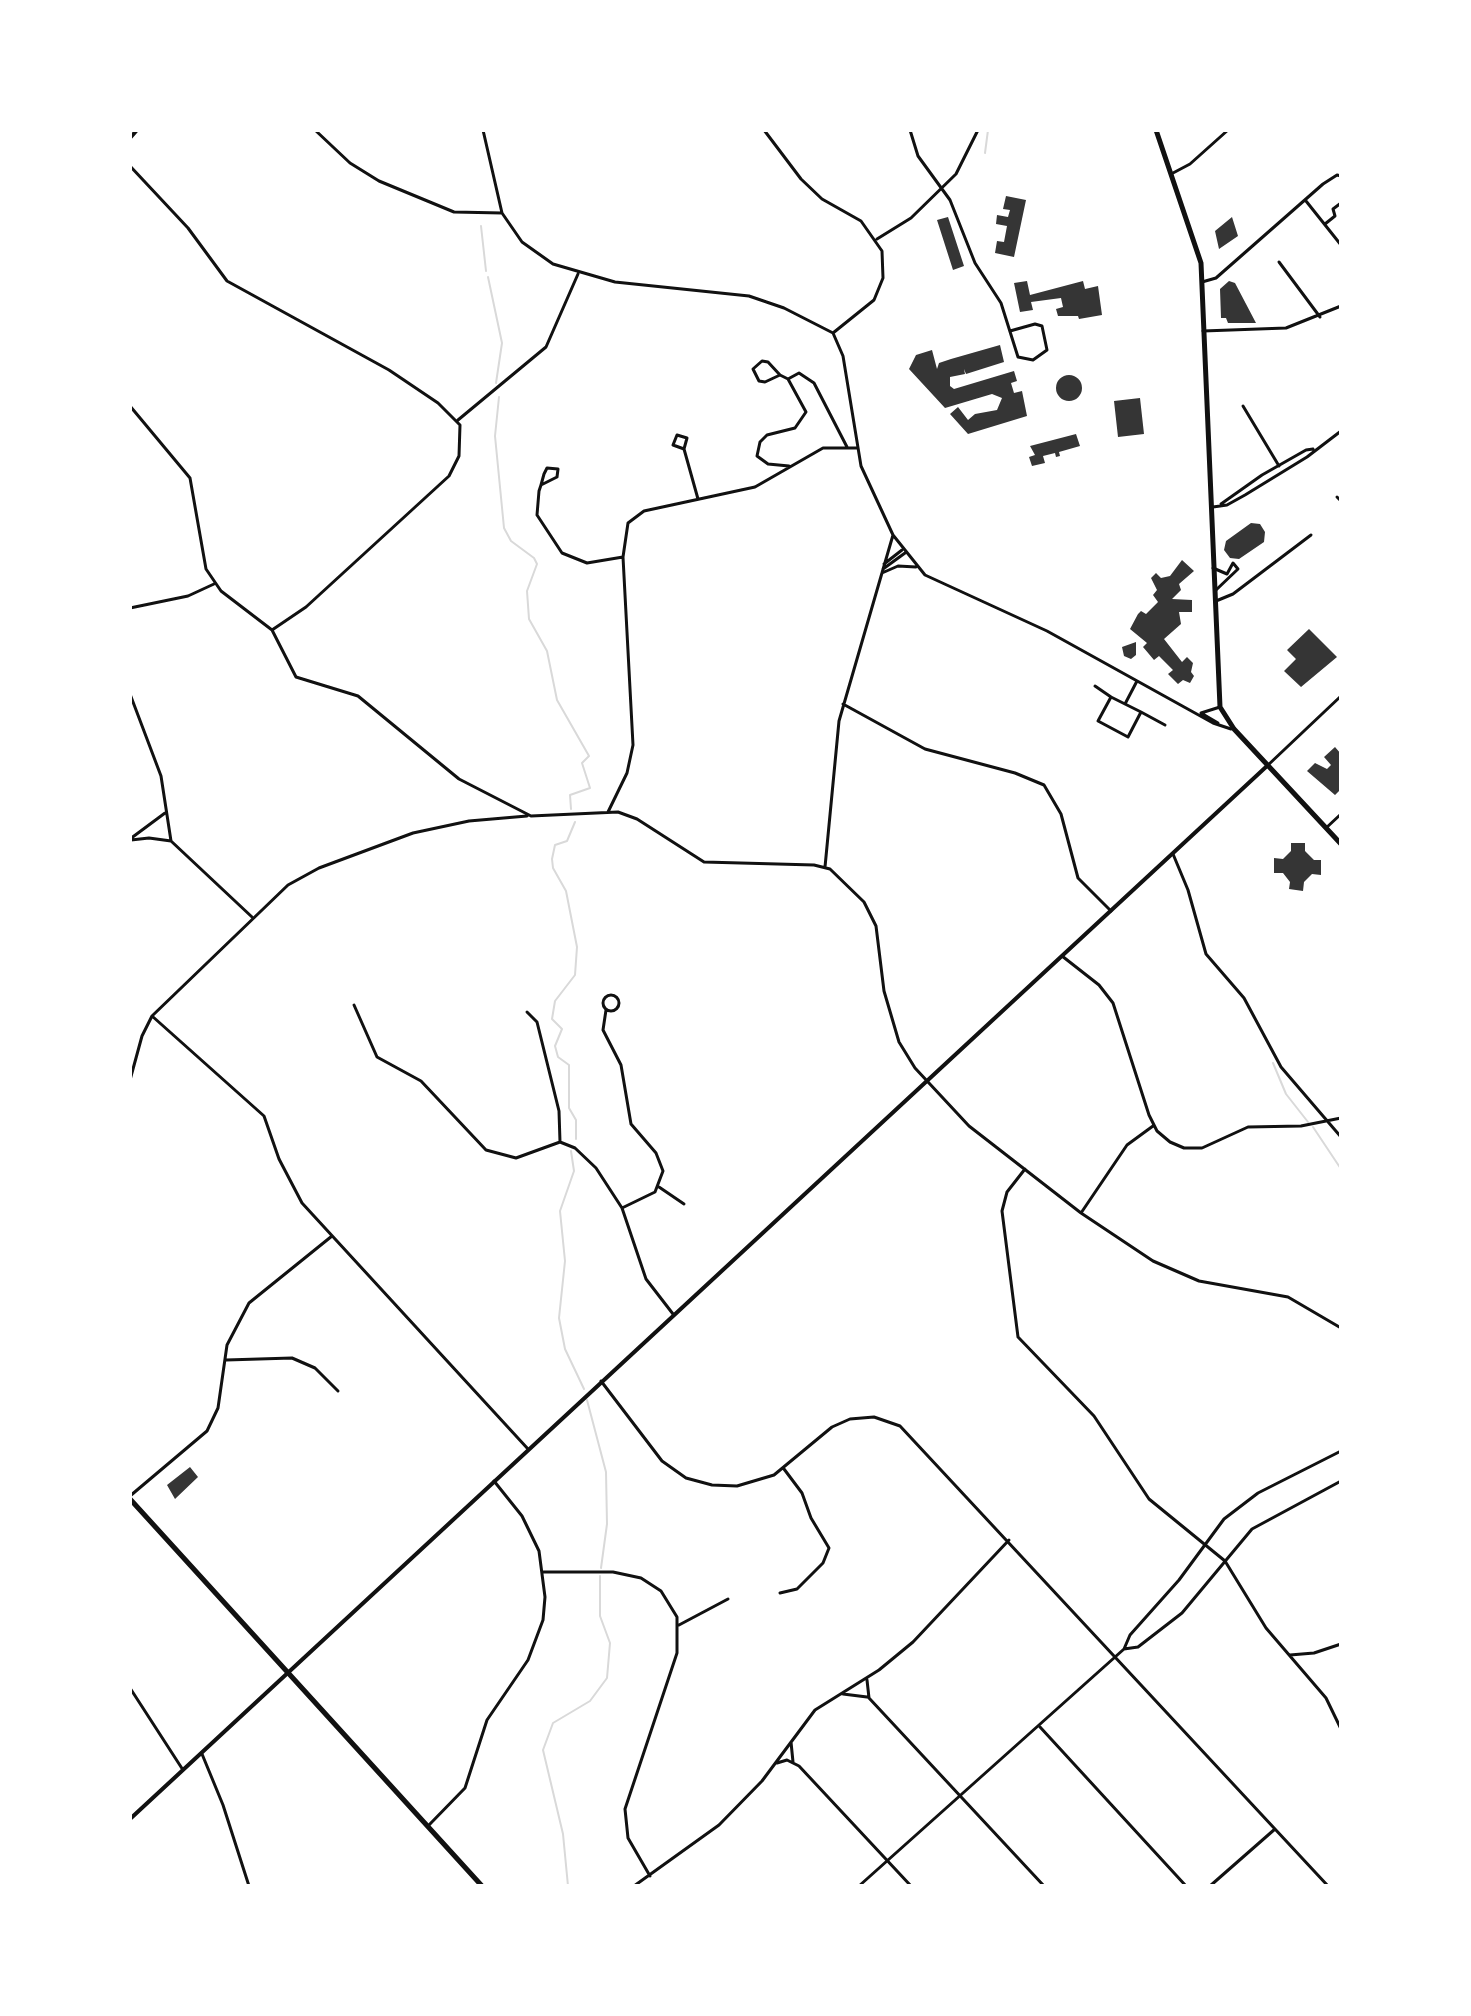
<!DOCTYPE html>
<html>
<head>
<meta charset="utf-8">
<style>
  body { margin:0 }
  #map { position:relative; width:1471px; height:2016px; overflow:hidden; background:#fff; font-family:"Work Sans",sans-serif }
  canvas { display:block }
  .frame { position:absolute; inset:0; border:132px solid #fff; pointer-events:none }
</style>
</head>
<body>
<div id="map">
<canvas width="1471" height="2016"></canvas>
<div class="frame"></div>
</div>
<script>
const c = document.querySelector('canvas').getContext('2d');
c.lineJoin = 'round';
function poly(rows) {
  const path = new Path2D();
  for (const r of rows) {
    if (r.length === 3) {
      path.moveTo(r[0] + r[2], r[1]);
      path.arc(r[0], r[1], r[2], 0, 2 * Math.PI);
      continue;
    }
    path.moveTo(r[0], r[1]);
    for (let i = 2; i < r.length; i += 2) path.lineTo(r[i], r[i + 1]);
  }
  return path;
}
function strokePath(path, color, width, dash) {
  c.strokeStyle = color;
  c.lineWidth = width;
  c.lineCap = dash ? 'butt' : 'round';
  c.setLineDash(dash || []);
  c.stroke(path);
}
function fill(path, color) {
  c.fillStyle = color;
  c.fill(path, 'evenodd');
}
const stream = poly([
  [985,153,988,130],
  [481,226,486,271],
  [488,277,502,343,496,383],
  [499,397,495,436,504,528,511,541,534,558,537,564,527,591,529,619,547,651,557,700,589,756,582,763,590,788,570,795,571,809],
  [575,822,567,841,555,845,552,859,553,868,566,891,577,947,575,975,555,1001,552,1019,562,1029,555,1046,558,1057,569,1065,569,1108,576,1120,576,1139],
  [1273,1063,1286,1094,1308,1122],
  [1313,1127,1341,1169],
  [571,1151,574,1171,560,1211,565,1261,559,1318,565,1349,584,1389],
  [587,1400,606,1472,607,1524,601,1568],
  [568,1886,563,1834,543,1750,553,1723,590,1701,607,1678,610,1643,600,1616,600,1576]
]);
const building = poly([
  [1006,196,1026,200,1014,257,995,253,997,241,1004,242,1007,226,996,224,997,215,1008,217,1010,210,1003,209],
  [948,217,964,266,953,270,937,220],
  [1232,217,1238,236,1219,249,1215,231],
  [1027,281,1030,295,1083,281,1085,289,1098,286,1102,315,1079,319,1078,316,1058,316,1056,309,1063,307,1061,298,1031,302,1033,310,1020,312,1014,283],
  [1229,281,1235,283,1256,323,1228,323,1226,318,1221,318,1220,289],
  [1000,345,1004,362,966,374,964,369,965,374,950,377,950,386,954,389,1014,371,1017,381,1011,383,1014,393,1022,391,1027,416,968,434,950,414,958,407,968,420,975,414,997,410,1002,398,992,394,945,408,909,369,916,355,932,350,937,369,939,363,951,359],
  [1069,388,13],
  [1140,398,1144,434,1118,437,1114,401],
  [1076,434,1080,446,1059,452,1060,456,1056,457,1055,453,1043,456,1045,463,1032,466,1029,457,1035,455,1030,446],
  [1251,523,1260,524,1265,532,1264,542,1239,559,1230,558,1224,550,1226,541],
  [1182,560,1194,571,1179,584,1181,590,1172,599,1192,600,1192,612,1179,612,1181,624,1164,639,1182,662,1187,657,1193,663,1191,672,1194,676,1190,683,1183,680,1178,684,1168,674,1173,670,1159,656,1154,660,1143,647,1147,643,1130,629,1138,614,1141,611,1146,614,1158,602,1153,595,1157,590,1151,578,1156,573,1161,578,1170,576],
  [1309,629,1337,657,1301,687,1284,671,1296,659,1287,650],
  [1136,642,1136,655,1131,659,1124,656,1122,647],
  [1335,747,1341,754,1341,789,1335,795,1307,771,1315,763,1327,769,1331,765,1324,757],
  [1291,843,1305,843,1305,851,1314,860,1321,860,1321,875,1312,874,1304,882,1303,891,1289,889,1290,882,1283,873,1274,873,1274,858,1283,859,1291,851],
  [190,1467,198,1477,175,1499,167,1485]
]);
const minor = poly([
  [315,130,350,163,379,181,454,212,502,213],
  [483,130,502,213,522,242,553,264,615,282,749,296,784,308,833,333,843,356,861,466,893,535,925,575,1047,631,1213,723,1231,729],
  [764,130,801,179,822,199,861,221,882,251,883,278,874,300,833,333],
  [910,130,918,156,950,200,975,263,1001,303,1018,357,1033,360,1047,350,1042,326,1035,324,1010,331],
  [130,166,188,228,227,281,389,370,438,403,460,425,459,456,449,476,306,607,272,630],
  [1173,173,1190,164,1228,130],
  [1306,201,1341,245],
  [1325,224,1335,216,1333,209,1341,203],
  [877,239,911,218,956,174,978,130],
  [1279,262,1320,317],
  [1202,282,1216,278,1323,184,1337,175,1341,176],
  [1203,331,1286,328,1341,306],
  [780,375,768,362,762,361,753,369,759,381,765,382,780,375,788,379,806,412,795,428,767,435,760,442,757,456,768,464,789,466],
  [788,379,799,373,814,383,847,447],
  [130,406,190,478,206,569,221,591,272,630,296,677,358,696,459,779,531,816,618,812,637,819,704,862,814,865,830,869,864,902,876,926,884,991,899,1042,915,1068,969,1126,1081,1213,1153,1261,1199,1281,1288,1297,1341,1328],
  [1243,406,1279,466],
  [458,420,546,347,578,274],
  [684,449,673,445,677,435,687,438,684,449,698,499],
  [541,485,557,477,558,469,547,468,544,474,541,485,539,491,537,515,562,553,587,563,623,557],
  [1337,497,1341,501],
  [1221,504,1262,475,1306,450,1313,449],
  [1213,507,1227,505,1245,495,1307,457,1341,431],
  [884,564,902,550],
  [1213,568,1227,574,1233,563,1238,569,1216,590],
  [883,569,905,553],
  [882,573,898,566,916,567],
  [1216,601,1233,594,1311,535],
  [130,608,188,596,214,584],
  [1095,686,1111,697],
  [130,694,161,776,171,841],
  [843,704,925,749,1015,773,1044,785,1061,814,1078,878,1111,911],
  [1125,704,1141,712,1128,737,1098,721,1111,697,1125,704,1137,681],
  [1141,712,1165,725],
  [1201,713,1218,723],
  [1201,713,1220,707],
  [1267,766,1341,696],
  [608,812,627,773,633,745,623,557,628,523,644,511,755,487,823,448,856,448],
  [1326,828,1341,814],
  [130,839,165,813],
  [131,840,149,838,171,841],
  [171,841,252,917],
  [1173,854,1188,890,1206,954,1244,998,1281,1067,1341,1137],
  [825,867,839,721,893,535],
  [1062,956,1099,985,1113,1003,1149,1115,1157,1131,1170,1142,1184,1148,1202,1148,1248,1127,1301,1126,1341,1118],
  [611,1003,8],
  [354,1005,377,1057,421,1081,486,1150,516,1158,560,1142,575,1148,596,1168,622,1208,646,1279,673,1314],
  [606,1010,603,1030,621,1065,631,1124,656,1153,663,1171,655,1192,622,1208],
  [527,1012,537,1022,559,1111,560,1142],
  [152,1016,264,1116,279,1159,302,1203,528,1449],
  [130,1080,142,1036,152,1016,288,885,319,868,413,833,469,821,527,816],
  [1025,1169,1007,1192,1002,1211,1018,1337,1094,1416,1149,1499,1225,1561,1266,1628,1326,1698,1341,1729],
  [659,1187,684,1204],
  [1081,1213,1127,1145,1153,1126],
  [226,1360,292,1358,315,1368,338,1391],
  [601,1381,662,1461,686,1478,712,1485,737,1486,774,1475,832,1427,850,1419,874,1417,900,1426,1328,1886],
  [130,1496,207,1431,218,1408,227,1345,249,1303,332,1236],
  [543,1572,613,1572,641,1578,661,1591,677,1617,677,1653,625,1809,628,1838,650,1876],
  [780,1593,797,1589,823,1563,829,1548,811,1518,802,1493,784,1469],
  [679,1625,728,1599],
  [1124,1649,1138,1647,1182,1613,1252,1529,1341,1481],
  [1290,1655,1314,1653,1341,1644],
  [867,1680,869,1698,1044,1886],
  [130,1688,183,1770],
  [843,1694,867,1697],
  [1040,1727,1186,1886],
  [791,1742,793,1762],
  [202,1754,223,1805,249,1886],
  [777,1763,787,1760,799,1766,911,1886],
  [429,1825,465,1788,487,1720,528,1660,543,1620,545,1597,539,1551,522,1516,494,1481],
  [634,1886,719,1825,762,1781,815,1710,879,1670,913,1642,1009,1540],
  [859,1886,1124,1649,1130,1635,1179,1580,1224,1519,1258,1493,1341,1451],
  [1210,1886,1275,1829]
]);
const tertiary = poly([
  [130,1819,1267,766]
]);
const secondary = poly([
  [130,138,137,130]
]);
const primary = poly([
  [130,1499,482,1886]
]);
const trunk = poly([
  [1156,130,1201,263,1220,707,1234,729,1341,844]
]);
strokePath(stream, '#d9d9d9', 2);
fill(building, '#353535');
strokePath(minor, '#111', 3);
strokePath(tertiary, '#111', 4);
strokePath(secondary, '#111', 4);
strokePath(primary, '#111', 5);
strokePath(trunk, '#111', 5);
</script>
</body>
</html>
